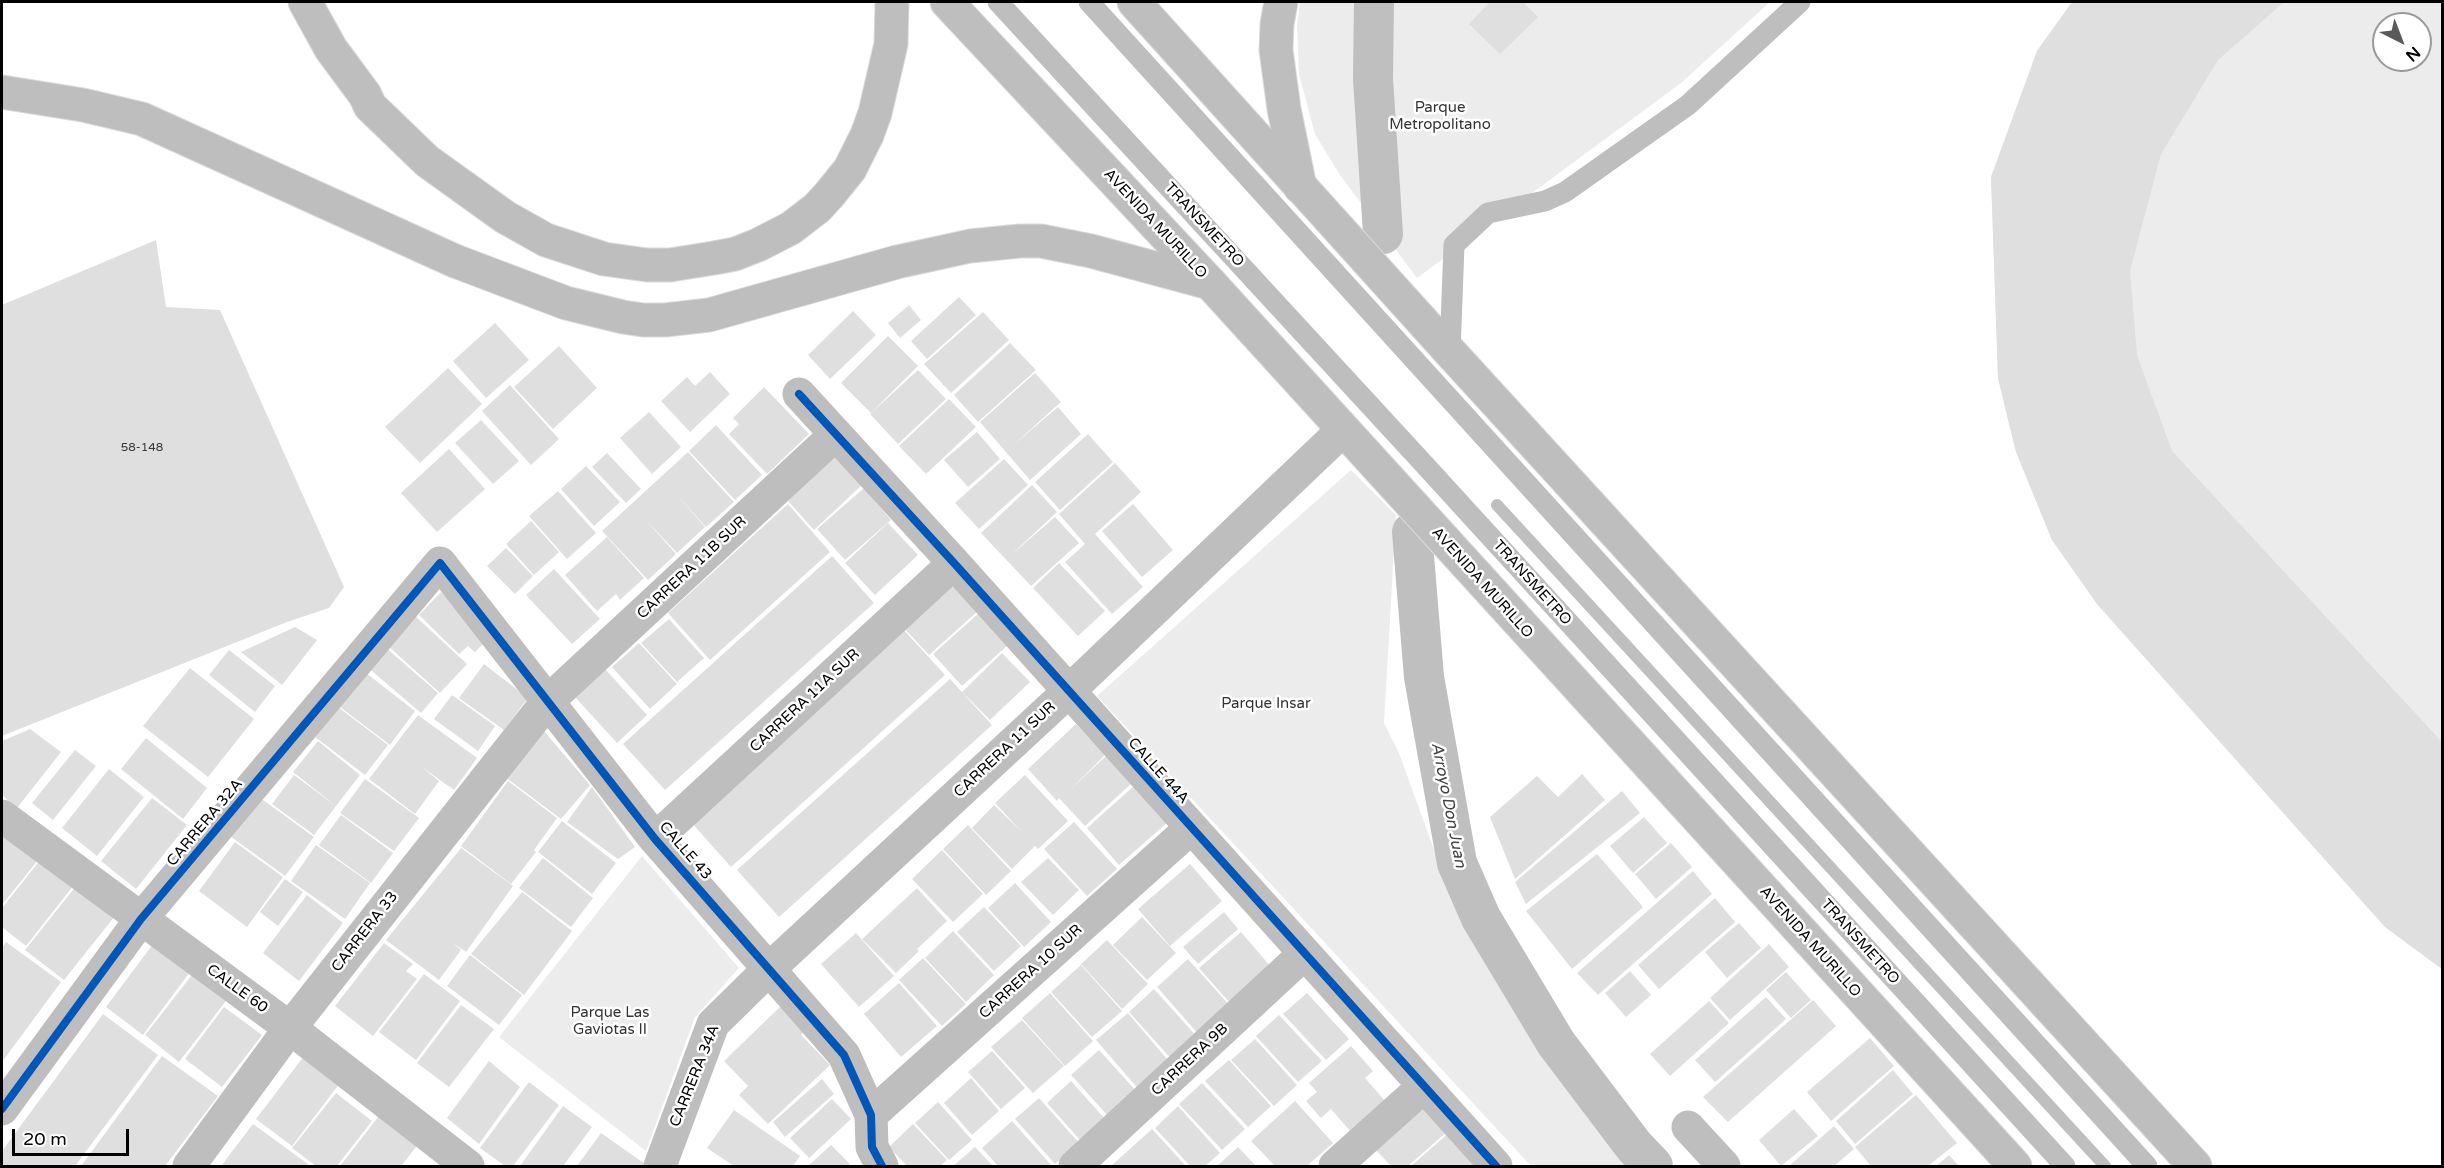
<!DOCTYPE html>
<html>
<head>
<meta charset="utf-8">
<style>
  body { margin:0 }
  #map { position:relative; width:2444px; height:1168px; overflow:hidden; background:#fff; font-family:"Varela Round",sans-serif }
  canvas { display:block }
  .frame { position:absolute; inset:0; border:3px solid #000; pointer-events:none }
  .north { position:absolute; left:2372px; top:12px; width:60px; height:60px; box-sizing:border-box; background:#fff; border:2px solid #999; border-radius:50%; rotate:138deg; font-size:16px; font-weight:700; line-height:24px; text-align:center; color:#000 }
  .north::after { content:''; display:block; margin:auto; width:21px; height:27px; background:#595959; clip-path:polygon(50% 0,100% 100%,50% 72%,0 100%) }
  .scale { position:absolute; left:12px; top:1129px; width:117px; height:27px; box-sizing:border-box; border:3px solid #000; border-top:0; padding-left:8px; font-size:18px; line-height:21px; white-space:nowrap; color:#000; -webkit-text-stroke:4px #fff; paint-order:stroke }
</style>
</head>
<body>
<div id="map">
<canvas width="2444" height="1168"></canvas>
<div class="frame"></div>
<div class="north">N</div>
<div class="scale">20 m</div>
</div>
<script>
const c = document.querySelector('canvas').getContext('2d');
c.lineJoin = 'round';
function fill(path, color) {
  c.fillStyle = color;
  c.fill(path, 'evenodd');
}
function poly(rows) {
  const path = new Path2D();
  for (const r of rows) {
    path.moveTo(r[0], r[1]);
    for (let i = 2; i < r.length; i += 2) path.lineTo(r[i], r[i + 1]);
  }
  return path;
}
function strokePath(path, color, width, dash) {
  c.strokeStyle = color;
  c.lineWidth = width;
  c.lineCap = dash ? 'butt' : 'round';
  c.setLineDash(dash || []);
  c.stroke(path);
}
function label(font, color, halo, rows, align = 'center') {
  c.font = font + ' "Varela Round",sans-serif';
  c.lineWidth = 5;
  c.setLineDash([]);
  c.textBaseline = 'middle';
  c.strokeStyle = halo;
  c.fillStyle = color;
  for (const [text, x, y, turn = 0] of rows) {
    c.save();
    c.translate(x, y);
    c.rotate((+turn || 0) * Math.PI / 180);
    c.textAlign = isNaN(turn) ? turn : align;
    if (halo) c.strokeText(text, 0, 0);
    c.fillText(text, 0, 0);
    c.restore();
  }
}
const green = poly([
  [1300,2,1770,2,1681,83,1417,278,1340,175,1315,134,1299,74,1297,25],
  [2072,2,2442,2,2442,969,2385,927,2097,604,2052,540,2016,452,1998,378,1991,177,2037,51],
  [2384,24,2420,24,2420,60,2384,60],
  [1351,470,1396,515,1384,723,1399,753,1441,869,1474,938,1542,1054,1627,1166,1531,1166,1097,696],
  [642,856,739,968,695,1017,646,1151,499,1037]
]);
const stream = poly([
  [1497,505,2105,1166]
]);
const canal = poly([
  [1374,2,1373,79,1383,234],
  [1412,532,1424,677,1457,863,1481,918,1556,1043,1634,1146,1653,1166]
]);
const building = poly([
  [1490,2,1523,2,1538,17,1500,54,1469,24],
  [2072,2,2284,2,2218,60,2161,154,2130,271,2137,355,2172,451,2442,742,2442,969,2385,927,2097,604,2052,540,2016,452,1998,378,1991,177,2037,51],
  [156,240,166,307,220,310,344,587,329,608,287,622,2,736,2,305],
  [959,297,976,315,927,359,911,341],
  [909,305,921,320,900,338,888,323],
  [853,311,876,335,830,379,808,355],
  [983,312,1009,340,951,393,924,364],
  [495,323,529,360,486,398,453,361],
  [888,336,918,366,871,413,841,383],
  [1010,343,1036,370,978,422,954,395],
  [559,346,597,388,553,429,514,387],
  [448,368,482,404,420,463,385,427],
  [918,370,946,399,898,444,870,414],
  [710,372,730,394,690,432,661,401,687,377,695,386],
  [1035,373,1061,402,1011,447,1058,407,1081,434,1030,480,980,422],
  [510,385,559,439,531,465,482,411],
  [764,387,809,434,767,474,729,434,739,424,733,418],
  [949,399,976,427,926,474,899,446],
  [649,412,681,447,652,474,620,438],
  [481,420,519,461,493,484,455,443],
  [716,425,762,475,735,500,689,451],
  [977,432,1000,459,968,487,944,460],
  [1088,434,1113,462,1060,510,1035,482],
  [449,449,485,489,437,532,401,493],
  [688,452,734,502,706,527,675,493,705,527,677,553,645,519,676,554,648,580,602,531],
  [607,453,641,489,626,503,592,467],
  [836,455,863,484,814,530,788,501],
  [1004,459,1028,485,979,529,955,503],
  [1115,463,1141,492,1095,534,1143,587,1112,614,1065,562,1085,544,1059,514],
  [586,466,620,502,594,526,561,489],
  [1032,485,1057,512,1011,555,1055,517,1079,543,1031,586,981,533],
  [864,488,891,520,845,560,817,529],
  [558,491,596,533,567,559,529,516],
  [788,504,830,552,710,660,668,613],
  [1133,504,1173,550,1142,577,1102,531],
  [531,521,559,552,534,575,506,544],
  [888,523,918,555,875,595,845,563],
  [607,537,644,578,620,600,616,594,597,611,565,575],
  [506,548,533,576,515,594,487,566],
  [832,556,874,603,665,790,623,744],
  [1059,563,1105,611,1078,636,1033,588],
  [554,569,600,619,572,644,526,595],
  [955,583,979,610,929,655,904,628],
  [441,592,488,639,475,652,468,646,459,654,419,615],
  [978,614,1007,646,962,686,933,654],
  [414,615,467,664,440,693,387,645],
  [669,619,704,658,677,682,641,643],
  [295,627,317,640,282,685,241,652],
  [903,629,945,675,731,867,690,821],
  [639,643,677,684,650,709,612,667],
  [384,646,438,693,421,713,366,666],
  [229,650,275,686,255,712,209,675],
  [1002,653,1030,682,990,720,962,692],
  [484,664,528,698,504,730,459,698],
  [190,668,254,719,208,777,143,726],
  [605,669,647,715,617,743,575,697],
  [366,673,415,711,390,745,340,707],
  [950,679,992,725,779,917,737,870],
  [452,695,495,726,478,751,434,719],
  [338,707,388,745,365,775,315,737],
  [418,715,477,758,454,790,422,767,439,781,415,814,369,779],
  [1076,724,1105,755,1070,790,1107,755,1132,783,1085,826,1059,798,1057,801,1028,769],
  [30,729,61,752,17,808,2,795,2,741],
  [544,731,590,785,561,819,505,777],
  [146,738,207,788,183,819,121,769],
  [318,741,360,775,336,806,293,772],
  [75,750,96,766,53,820,32,803],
  [109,769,144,797,97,856,62,828],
  [1582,774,1605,800,1515,879,1490,817,1537,776,1558,797],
  [294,775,336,806,314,835,272,804],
  [1025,775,1068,821,1038,849,1035,846,1012,869,972,828,994,805,1021,831,995,803],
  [365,779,419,818,394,851,340,813],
  [508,781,557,818,534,850,536,852,511,884,461,846],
  [1135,785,1168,822,1119,865,1087,828],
  [592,787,635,847,618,859,567,822],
  [1622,791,1640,813,1526,904,1515,882],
  [259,797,314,837,285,876,230,836],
  [152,798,187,825,136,889,101,861],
  [341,815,393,853,371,883,319,845],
  [1644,817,1667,843,1633,873,1610,846],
  [562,821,616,863,592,894,538,852],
  [1074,822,1117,869,1087,896,1044,849],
  [968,825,1011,871,986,895,943,849],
  [6,834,38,860,2,905,2,840],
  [235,842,283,877,247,927,199,891],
  [1671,843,1692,867,1656,899,1635,874],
  [316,845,370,883,345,919,291,881],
  [461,848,513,886,466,952,453,943,461,950,439,980,386,940],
  [942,850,983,894,953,922,912,879],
  [1597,854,1643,907,1572,969,1526,911],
  [543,858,593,898,571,927,519,888],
  [1048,858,1079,890,1053,915,1021,882],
  [41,859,74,885,26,946,2,927,2,908],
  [1190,864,1222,901,1170,946,1138,909],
  [1693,871,1712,894,1598,995,1577,973],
  [285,879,303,892,278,926,260,912],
  [1015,883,1051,922,1024,947,988,908],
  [76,886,115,916,64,980,25,950],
  [917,888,947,921,917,949,919,951,896,973,862,939],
  [522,892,572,931,524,995,471,954],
  [307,895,343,923,299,981,263,953],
  [1715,898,1735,922,1659,989,1638,965],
  [984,907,1021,946,994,971,957,932],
  [1224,912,1238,929,1198,964,1183,947],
  [1142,917,1176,953,1147,980,1113,945],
  [1739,923,1761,948,1727,978,1705,952],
  [953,931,994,975,966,1002,925,958],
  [1241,932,1271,967,1229,1002,1199,968],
  [856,933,894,976,859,1007,821,964],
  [1107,940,1148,984,1122,1009,1081,964],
  [6,942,61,982,2,1062,2,948],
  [384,943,413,964,406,971,417,979,373,1036,335,1006],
  [153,944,190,972,143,1035,106,1007],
  [1769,944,1789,967,1730,1020,1710,998],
  [470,955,522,995,499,1025,447,986],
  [923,958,966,1004,942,1026,899,980],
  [1188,959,1232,1008,1200,1036,1157,987],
  [1081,965,1122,1011,1092,1037,1051,992],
  [1630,971,1651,995,1626,1017,1605,993],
  [1786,972,1811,1000,1791,1018,1766,990],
  [424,974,460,1001,416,1060,379,1032],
  [192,975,226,1001,179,1062,145,1035],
  [899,983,937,1026,901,1057,864,1014],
  [1154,989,1199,1039,1174,1062,1129,1012],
  [1050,993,1093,1041,1065,1066,1022,1018],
  [1307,993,1349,1039,1326,1060,1283,1014],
  [1766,997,1786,1019,1715,1082,1695,1060],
  [1813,1000,1836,1026,1728,1122,1703,1097],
  [1709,1001,1729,1023,1670,1076,1650,1054],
  [461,1005,494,1029,449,1087,417,1063],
  [782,1005,806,1029,801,1035,830,1065,768,1124,739,1095,748,1086,724,1061],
  [224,1007,262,1035,222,1087,185,1059],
  [1128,1013,1172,1065,1141,1092,1096,1040],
  [103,1014,158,1055,75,1166,2,1166,2,1151],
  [1279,1015,1322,1061,1298,1082,1256,1036],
  [1022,1020,1064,1066,1033,1093,991,1047],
  [1870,1038,1894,1066,1831,1121,1807,1092],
  [1255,1039,1297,1085,1274,1106,1231,1060],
  [1351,1046,1373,1071,1365,1078,1386,1102,1351,1132,1331,1109,1321,1118,1306,1101,1317,1092,1309,1083],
  [1099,1050,1137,1092,1109,1117,1071,1075],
  [992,1051,1025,1088,1001,1109,968,1072],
  [162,1056,218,1096,165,1166,81,1166],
  [304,1056,340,1083,292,1146,256,1119],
  [1229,1060,1271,1106,1248,1127,1205,1081],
  [489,1061,520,1087,479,1144,447,1118],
  [1893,1070,1913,1094,1855,1144,1836,1121],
  [971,1078,999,1111,972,1135,944,1103],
  [822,1079,834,1094,785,1137,773,1122],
  [1071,1081,1105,1119,1081,1141,1047,1103],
  [529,1082,559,1105,513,1166,505,1166,480,1148],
  [1202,1083,1245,1129,1222,1150,1179,1104],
  [336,1093,372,1121,337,1166,316,1166,292,1148],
  [1916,1095,1957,1143,1928,1166,1871,1166,1855,1147],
  [1039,1098,1079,1143,1055,1164,1015,1119],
  [832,1099,851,1119,809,1158,790,1138],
  [1295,1101,1333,1143,1307,1166,1275,1166,1251,1141],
  [938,1102,972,1140,949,1160,915,1123],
  [1426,1105,1449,1130,1408,1166,1391,1166,1376,1150],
  [563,1106,592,1127,563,1166,520,1166],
  [1178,1106,1220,1153,1205,1166,1190,1166,1155,1128],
  [1794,1109,1818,1136,1781,1166,1759,1140],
  [734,1110,800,1156,793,1166,734,1166,707,1148],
  [382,1112,420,1142,401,1166,340,1166],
  [1012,1121,1052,1166,998,1166,982,1148],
  [253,1124,308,1164,306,1166,221,1166],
  [913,1124,947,1160,940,1166,907,1166,889,1147],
  [1834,1126,1854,1149,1834,1166,1789,1166],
  [1152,1129,1186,1166,1111,1166],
  [1451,1131,1484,1166,1411,1166],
  [601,1133,648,1166,577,1166],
  [831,1145,850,1164,847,1166,808,1166],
  [975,1147,993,1166,953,1166],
  [1238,1147,1256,1166,1217,1166],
  [1949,1155,1959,1166,1936,1166]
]);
const service = poly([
  [998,2,1423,463,2065,1166],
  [1089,2,2147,1166],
  [1450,352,1454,245,1488,213,1545,201,1565,192,1688,105,1800,2]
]);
const minor = poly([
  [799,394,954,563,1496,1166],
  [2,816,290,1028,468,1166],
  [655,839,954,563],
  [2,1109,141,919,440,563,655,839,844,1055,871,1115,872,1147,882,1166],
  [871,1115,1191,828],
  [1688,1127,1724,1166],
  [189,1166,290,1028,547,702,836,434],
  [660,1166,713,1024,769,969,1069,691,1343,430],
  [1075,1166,1304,954],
  [1335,1166,1423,1087]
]);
const primary = poly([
  [947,2,1210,283,2015,1166],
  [1134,2,1450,352,2195,1166]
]);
const trunk = poly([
  [305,2,331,49,365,95,370,106,427,161,505,217,546,240,604,259,647,265,670,265,714,258,735,254,758,245,791,228,817,208,829,195,850,169,867,135,875,113,891,44,892,2],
  [1281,2,1277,24,1276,50,1284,109,1300,187],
  [2,92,83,105,142,119,455,261,566,303,623,317,643,320,665,320,709,315,897,262,970,246,1020,241,1041,241,1091,251,1210,283]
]);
const cycleway = poly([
  [799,394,954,563,1496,1166],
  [2,1109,141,919,440,563,655,839,844,1055,871,1115,872,1147,882,1166]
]);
const numberNames = [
  ["58-148",142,448]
];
const parkNames = [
  ["Parque",1440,108],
  ["Metropolitano",1440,125],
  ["Parque Insar",1266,704],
  ["Parque Las",610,1013],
  ["Gaviotas II",610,1030]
];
const streetNames = [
  ["AVENIDA MURILLO",1155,224,47],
  ["TRANSMETRO",1204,225,47],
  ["CARRERA 11B SUR",692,568,-43],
  ["AVENIDA MURILLO",1482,583,48],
  ["TRANSMETRO",1532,583,48],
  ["CARRERA 11A SUR",805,701,-43],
  ["CARRERA 11 SUR",1005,750,-43],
  ["CALLE 44A",1158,771,48],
  ["CARRERA 32A",205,823,-50],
  ["CALLE 43",685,851,49],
  ["CARRERA 33",365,932,-52],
  ["AVENIDA MURILLO",1810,942,48],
  ["TRANSMETRO",1860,942,48],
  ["CARRERA 10 SUR",1031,972,-42],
  ["CALLE 60",237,989,36],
  ["CARRERA 9B",1190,1060,-43],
  ["CARRERA 34A",695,1076,-68]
];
const waterNames = [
  ["Arroyo Don Juan",1448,805,79]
];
fill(green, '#ececec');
strokePath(stream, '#bfbfbf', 12);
strokePath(canal, '#bfbfbf', 40);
fill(building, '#dfdfdf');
strokePath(primary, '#dbdbdb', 35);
strokePath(trunk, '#dbdbdb', 35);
strokePath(service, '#bebebe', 21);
strokePath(minor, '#bebebe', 33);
strokePath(primary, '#bebebe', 33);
strokePath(trunk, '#bebebe', 33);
strokePath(cycleway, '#0057b8', 8);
label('12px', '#383838', null, numberNames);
label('15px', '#333', '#fff', parkNames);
label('15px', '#000', '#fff', streetNames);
label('italic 16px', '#444', '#fff', waterNames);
</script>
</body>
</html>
